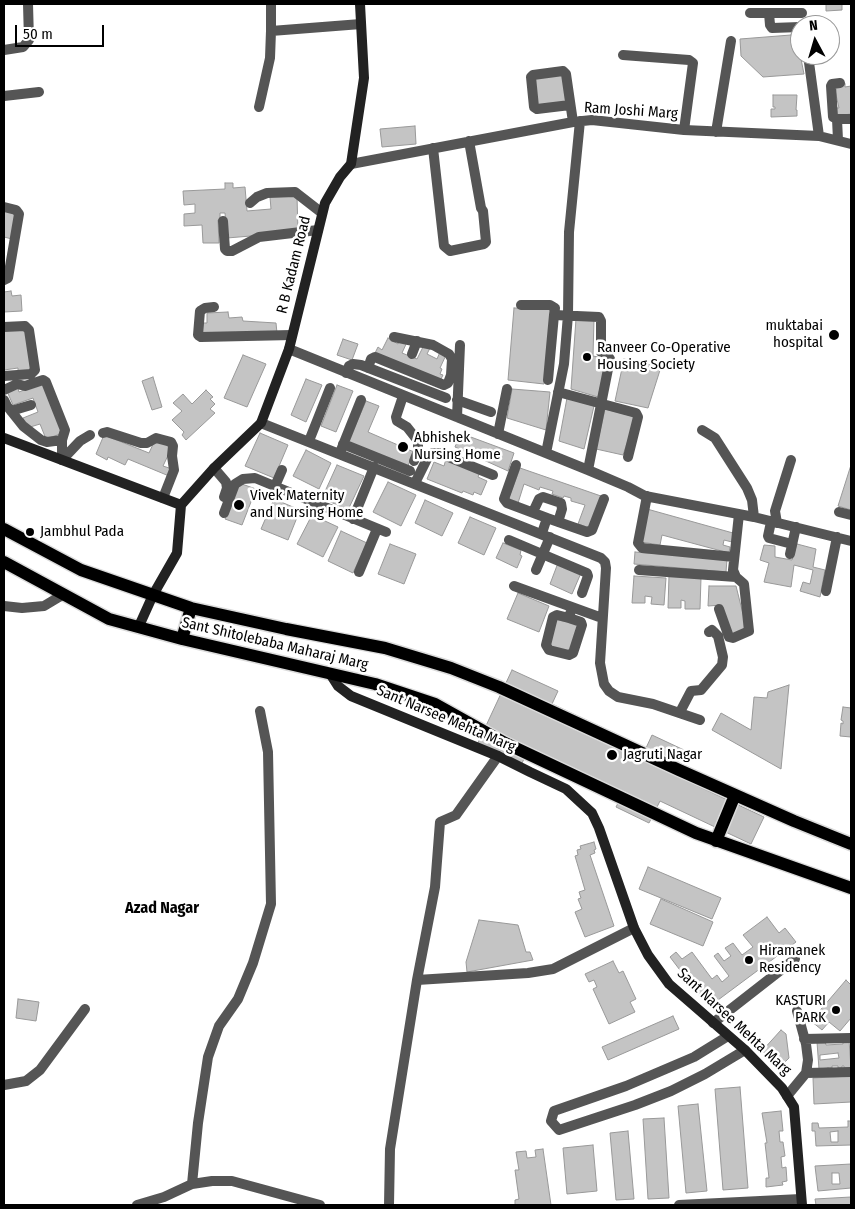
<!DOCTYPE html>
<html>
<head>
<meta charset="utf-8">
<style>
  body { margin:0 }
  #map { position:relative; width:855px; height:1209px; overflow:hidden; background:#fff; font-family:"Fira Sans Condensed",sans-serif }
  canvas { display:block }
  .frame { position:absolute; inset:0; border:5px solid #000; pointer-events:none }
  .north { position:absolute; left:790px; top:15px; width:50px; height:50px; box-sizing:border-box; background:#fff; border:1px solid #999; border-radius:50%; rotate:354deg; font-size:14px; font-weight:700; line-height:20px; text-align:center; color:#000 }
  .north::after { content:''; display:block; margin:auto; width:18px; height:22px; background:#000; clip-path:polygon(50% 0,100% 100%,50% 72%,0 100%) }
  .scale { position:absolute; left:15px; top:25px; width:89px; height:22px; box-sizing:border-box; border:2px solid #000; border-top:0; padding-left:6px; font-size:15px; line-height:18px; white-space:nowrap; color:#000; -webkit-text-stroke:4px #fff; paint-order:stroke }
</style>
</head>
<body>
<div id="map">
<canvas width="855" height="1209"></canvas>
<div class="frame"></div>
<div class="north">N</div>
<div class="scale">50 m</div>
</div>
<script>
const c = document.querySelector('canvas').getContext('2d');
c.lineJoin = 'round';
function fill(path, color) {
  c.fillStyle = color;
  c.fill(path, 'evenodd');
}
function poly(rows) {
  const path = new Path2D();
  for (const r of rows) {
    path.moveTo(r[0], r[1]);
    for (let i = 2; i < r.length; i += 2) path.lineTo(r[i], r[i + 1]);
  }
  return path;
}
function strokePath(path, color, width, dash) {
  c.strokeStyle = color;
  c.lineWidth = width;
  c.lineCap = dash ? 'butt' : 'round';
  c.setLineDash(dash || []);
  c.stroke(path);
}
function label(font, color, halo, rows, align = 'center') {
  c.font = font + ' "Fira Sans Condensed",sans-serif';
  c.lineWidth = 5;
  c.setLineDash([]);
  c.textBaseline = 'middle';
  c.strokeStyle = halo;
  c.fillStyle = color;
  for (const [text, x, y, turn = 0] of rows) {
    c.save();
    c.translate(x, y);
    c.rotate((+turn || 0) * Math.PI / 180);
    c.textAlign = isNaN(turn) ? turn : align;
    if (halo) c.strokeText(text, 0, 0);
    c.fillText(text, 0, 0);
    c.restore();
  }
}
const building = poly([
  [826,4,842,4,842,10,826,11,826,4],
  [791,35,799,49,804,74,763,77,741,56,740,39,791,35],
  [564,74,567,104,537,107,533,77,564,74],
  [845,84,845,87,851,86,851,114,836,116,835,108,839,108,834,86,845,84],
  [773,95,797,95,796,110,797,110,797,116,771,117,771,109,775,109,775,107,773,107,773,95],
  [415,126,416,144,382,147,380,129,415,126],
  [225,183,233,183,233,188,245,187,247,211,271,209,270,197,297,196,298,232,227,238,225,213,220,213,220,220,218,220,219,243,203,243,202,225,184,226,184,214,195,213,195,204,184,205,183,191,225,189,225,183],
  [4,211,16,213,12,239,4,237,4,211],
  [11,291,12,296,21,295,22,311,4,312,4,292,11,291],
  [514,308,552,309,544,384,508,380,514,308],
  [228,312,229,318,242,317,243,321,276,323,277,333,202,334,203,323,207,323,207,313,228,312],
  [576,319,594,319,593,356,607,359,598,397,571,389,576,319],
  [26,329,31,371,18,371,18,368,4,370,4,330,26,329],
  [388,338,398,344,400,339,407,342,402,353,417,359,424,345,430,348,427,354,437,359,440,352,446,355,440,368,442,369,440,374,443,375,440,381,375,353,378,347,382,350,388,338],
  [343,339,358,344,352,360,337,355,343,339],
  [243,355,266,364,247,407,224,398,243,355],
  [624,359,661,367,648,408,615,401,624,359],
  [153,377,162,407,152,410,142,381,153,377],
  [306,379,322,385,306,422,291,415,306,379],
  [45,382,63,433,46,439,40,424,27,428,23,418,38,412,33,398,13,405,6,389,17,385,19,392,45,382],
  [337,385,353,391,336,432,321,426,337,385],
  [512,389,550,392,546,430,507,418,512,389],
  [206,390,213,397,210,399,215,404,210,409,215,413,186,440,182,435,184,432,172,420,182,411,173,403,183,394,192,404,206,390],
  [567,398,594,406,584,449,559,441,567,398],
  [366,401,379,406,368,432,414,452,407,468,348,442,366,401],
  [605,409,636,417,623,455,596,449,605,409],
  [260,433,288,445,274,478,245,466,260,433],
  [460,433,514,453,508,471,455,447,460,433],
  [104,435,149,453,155,440,172,447,163,466,172,469,169,476,128,459,125,465,108,457,107,460,96,454,104,435],
  [306,450,331,463,319,489,293,476,306,450],
  [446,459,480,472,478,477,487,481,481,495,474,492,473,495,463,491,462,493,427,479,434,462,444,466,446,459],
  [337,465,364,476,348,510,322,498,337,465],
  [851,465,851,510,838,506,851,465],
  [520,468,601,496,590,528,578,524,585,505,571,501,571,498,564,496,563,498,552,494,553,491,540,487,539,490,524,484,518,503,508,500,520,468],
  [388,482,416,495,401,526,373,512,388,482],
  [239,483,256,489,242,525,225,519,239,483],
  [274,499,300,510,288,540,261,529,274,499],
  [425,500,453,513,442,536,415,523,425,500],
  [647,509,733,533,732,542,724,540,723,545,730,547,729,553,662,535,660,545,641,542,647,509],
  [312,515,338,527,323,557,297,544,312,515],
  [470,517,496,528,484,555,458,543,470,517],
  [341,531,367,543,353,573,328,561,341,531],
  [503,543,521,550,520,555,522,556,517,568,496,558,503,543],
  [390,544,416,554,404,584,378,574,390,544],
  [797,544,816,549,813,567,825,570,820,597,800,591,803,582,810,584,813,570,794,565,791,587,764,582,769,563,760,560,764,545,775,546,775,557,792,560,797,544],
  [635,552,727,559,726,572,634,564,635,552],
  [558,563,581,573,572,594,550,584,558,563],
  [634,576,666,578,664,605,651,604,652,597,645,596,645,603,632,603,634,576],
  [669,576,701,578,700,609,685,609,685,601,681,600,681,608,668,608,669,576],
  [709,586,736,586,747,630,731,635,722,605,708,606,709,586],
  [518,593,549,606,539,632,507,619,518,593],
  [555,619,579,625,570,653,549,647,555,619],
  [512,670,558,691,552,704,646,748,652,735,684,750,672,774,764,817,751,844,660,801,649,823,616,807,623,793,529,749,521,765,477,745,512,670],
  [789,685,781,769,712,730,721,713,751,730,754,697,767,698,768,692,789,685],
  [843,707,851,708,851,737,840,736,841,723,843,724,843,721,841,720,843,707],
  [594,842,596,849,594,850,595,853,590,855,614,926,585,937,575,912,582,909,578,899,581,898,579,892,585,890,575,856,578,855,577,850,581,849,580,846,594,842],
  [648,867,721,898,712,919,639,889,648,867],
  [661,899,713,922,703,946,650,924,661,899],
  [767,917,779,933,785,928,796,942,718,1000,715,996,705,1003,670,957,676,952,682,959,692,952,712,979,717,975,722,982,729,976,714,956,718,953,724,961,731,956,725,948,733,943,742,955,753,947,743,935,767,917],
  [479,920,518,925,526,952,530,952,533,960,467,972,466,962,479,920],
  [613,961,619,973,623,971,636,999,630,1002,635,1012,609,1024,593,989,597,987,594,980,589,982,585,974,613,961],
  [846,980,851,985,851,1018,840,1031,829,1022,822,1030,811,1021,846,980],
  [18,999,39,1002,36,1021,16,1018,18,999],
  [673,1016,679,1029,608,1060,602,1047,673,1016],
  [781,1030,786,1034,789,1058,781,1066,762,1051,781,1030],
  [843,1040,849,1040,851,1068,844,1068,844,1066,842,1066,842,1068,838,1068,838,1066,832,1066,832,1068,828,1068,828,1067,828,1068,819,1069,817,1042,825,1041,826,1045,843,1044,843,1040],
  [838,1053,839,1058,820,1060,820,1055,838,1053],
  [851,1076,851,1102,814,1104,813,1078,851,1076],
  [740,1087,748,1188,723,1190,715,1089,740,1087],
  [698,1104,707,1191,686,1193,678,1106,698,1104],
  [781,1111,783,1131,779,1131,780,1142,783,1142,785,1156,781,1157,782,1168,786,1167,787,1181,782,1182,783,1185,766,1187,766,1178,769,1178,765,1143,767,1143,762,1113,781,1111],
  [664,1118,669,1198,648,1199,643,1119,664,1118],
  [848,1121,851,1121,851,1145,816,1146,815,1131,812,1131,812,1123,818,1123,819,1128,848,1127,848,1121],
  [838,1131,838,1142,831,1142,830,1132,838,1131],
  [628,1131,634,1199,616,1200,610,1133,628,1131],
  [593,1145,597,1191,567,1194,563,1148,593,1145],
  [543,1149,551,1205,512,1205,515,1205,515,1200,519,1199,515,1170,519,1170,516,1152,526,1151,527,1158,536,1157,535,1150,543,1149],
  [851,1164,851,1188,818,1191,815,1166,851,1164],
  [832,1173,839,1173,840,1184,832,1184,832,1173],
  [851,1197,851,1205,816,1205,815,1199,851,1197]
]);
const street = poly([
  [271,4,271,31,361,24],
  [750,13,802,13],
  [769,13,770,25,772,28,800,27],
  [4,50,23,47,29,40,28,4],
  [623,55,689,60,693,63,684,130],
  [808,55,819,136],
  [4,96,39,92],
  [570,105,537,109,534,107,531,77,533,75,563,71,566,74,573,122],
  [259,107,270,58,271,31],
  [837,119,851,119],
  [716,132,731,41],
  [838,140,837,119,833,117,831,86,832,84,840,83],
  [433,148,444,246,450,251,484,244,486,242,483,211,481,208,469,141],
  [351,164,573,122,592,120,684,130,819,136,851,144],
  [250,203,257,197,267,193,295,192,322,213],
  [4,207,16,210,19,214,8,278,4,280],
  [223,221,225,249,227,251,232,251,259,237,318,230],
  [521,305,550,305,555,308,554,315,599,317,601,321,601,352,608,356,610,359,588,470],
  [214,307,205,308,200,311,198,335,201,337,292,335],
  [4,327,25,326,29,330,35,370,31,374,4,376],
  [289,349,588,470,628,487,645,496,754,517,851,541],
  [412,354,417,341],
  [368,368,371,359,375,357,444,385,448,383,451,375,452,359,449,354,433,345,394,337],
  [346,373,349,366,353,364,361,365,446,398],
  [548,380,554,315],
  [4,390,17,384,25,386,43,380,46,382,65,430,62,440,62,460],
  [558,392,636,413,638,417,628,457],
  [403,396,396,417,397,421,407,427,418,441,418,451,414,461],
  [4,400,7,406,23,426,41,440,47,442,62,440],
  [457,400,491,412],
  [11,411,31,405],
  [457,417,460,345],
  [261,423,601,558,605,562,606,568,600,663,604,684,609,691,618,697,653,704,700,720],
  [702,430,715,438,747,488,752,500,754,517],
  [103,433,107,432,141,443,147,443,156,438,171,442,173,446,172,456,174,470,163,498],
  [498,434,507,389],
  [309,441,330,388],
  [343,444,410,471],
  [341,450,361,400],
  [546,453,564,364,568,315,569,232,580,121],
  [62,460,80,441,90,435],
  [516,465,504,499,507,503,547,518,542,533],
  [214,468,226,482,227,488,224,497],
  [415,483,429,455,433,453,439,453,493,475],
  [275,486,282,470],
  [647,496,638,543,642,548,734,557],
  [533,512,539,499,543,497,561,503,562,509,558,522],
  [839,512,851,515],
  [224,513,235,484,243,479,255,478,386,532],
  [547,518,587,532,592,530,604,499],
  [353,519,374,467],
  [771,522,768,536,769,538,792,544],
  [777,523,775,511,791,460],
  [509,540,587,573,588,576,582,593],
  [790,554,796,527],
  [536,570,550,537],
  [639,570,736,577],
  [359,572,377,529],
  [514,586,602,618],
  [826,591,837,537],
  [4,606,22,608,44,606,64,594],
  [719,609,729,637,733,638,749,631,744,584,736,577,733,570,739,514],
  [569,618,581,622,582,625,573,653,569,655,549,650,546,645,553,617,557,615,569,618,572,607],
  [680,712,691,691,701,690,722,665,723,657,718,636,712,630,709,632],
  [417,980,528,973,553,969,634,928],
  [713,1023,795,959],
  [728,1036,694,1057,626,1086,554,1111,551,1121,559,1130,635,1105,671,1091,705,1074,745,1050],
  [804,1039,851,1038],
  [806,1073,851,1072],
  [4,1085,26,1081,40,1070,85,1009],
  [787,1096,806,1073,808,1060,806,1044,797,1011],
  [192,1184,198,1123,208,1057,219,1026,238,999,253,963,271,904,268,752,260,711],
  [137,1205,164,1197,192,1184,212,1181,232,1181,320,1205],
  [389,1205,390,1149,417,980,435,887,440,822,456,815,498,756],
  [679,1205,801,1199]
]);
const secondary = poly([
  [4,438,181,505],
  [181,505,214,468,261,423,289,349,325,203,340,177,351,164,364,78,360,4],
  [139,626,153,595,177,553,181,505],
  [331,675,338,686,351,696,498,756,530,772,566,789,592,813,599,828,634,928,648,955,669,984,745,1050,782,1088,794,1107,802,1205]
]);
const primary = poly([
  [4,529,81,570,191,608,286,629,385,648,451,668,499,687,679,770,794,821,851,844],
  [4,562,109,619,182,639,375,684,435,704,505,743,696,833,851,888],
  [182,639,191,608],
  [716,841,735,795]
]);
const markers = [
  [834,335,6,"#000"],
  [587,357,5,"#000"],
  [403,447,6,"#000"],
  [239,505,6,"#000"],
  [30,532,5,"#000"],
  [612,755,6,"#000"],
  [749,960,5,"#000"],
  [836,1010,5,"#000"]
];
const streetNames = [
  ["Ram Joshi Marg",631,111,4],
  ["R B Kadam Road",294,265,-76],
  ["Sant Shitolebaba Maharaj Marg",275,644,13],
  ["Sant Narsee Mehta Marg",446,719,23],
  ["Sant Narsee Mehta Marg",734,1022,43]
];
const poiNames = [
  ["muktabai",823,326,"right"],
  ["hospital",823,343,"right"],
  ["Ranveer Co-Operative",597,348],
  ["Housing Society",597,365],
  ["Abhishek",414,438],
  ["Nursing Home",414,455],
  ["Vivek Maternity",250,496],
  ["and Nursing Home",250,513],
  ["Jambhul Pada",40,532],
  ["Jagruti Nagar",623,755],
  ["Hiramanek",759,951],
  ["Residency",759,968],
  ["KASTURI",826,1001,"right"],
  ["PARK",826,1018,"right"]
];
const neighbourhoodNames = [
  ["Azad Nagar",162,909]
];
fill(building, '#c4c4c4');
strokePath(building, '#999', 1);
strokePath(primary, '#dbdbdb', 15);
strokePath(street, '#555', 10);
strokePath(secondary, '#222', 10);
strokePath(primary, '#000', 12);
for (const [x, y, r, color] of markers) {
  const dot = new Path2D();
  dot.arc(x, y, r, 0, 2 * Math.PI);
  c.fillStyle = color;
  c.fill(dot);
  strokePath(dot, '#fff', 2);
}
label('15px', '#000', '#fff', streetNames);
label('15px', '#000', '#fff', poiNames, 'left');
label('bold 16px', '#000', '#fff', neighbourhoodNames);
</script>
</body>
</html>
